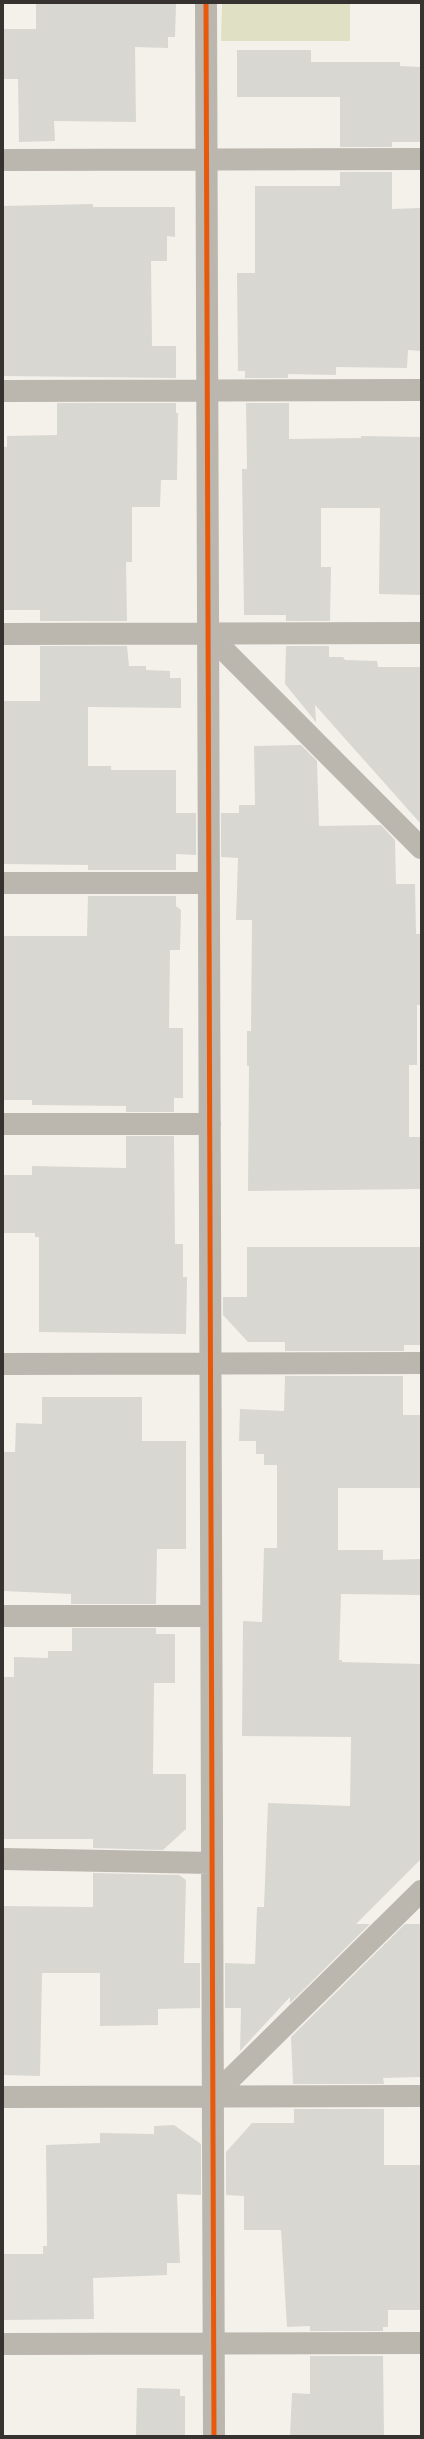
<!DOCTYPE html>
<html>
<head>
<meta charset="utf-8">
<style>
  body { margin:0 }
  #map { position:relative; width:424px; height:2439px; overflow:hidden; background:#f4f1eb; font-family:Rubik,sans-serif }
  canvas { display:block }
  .frame { position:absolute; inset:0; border:4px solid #35322f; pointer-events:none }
</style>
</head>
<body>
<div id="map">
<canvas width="424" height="2439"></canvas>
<div class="frame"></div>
</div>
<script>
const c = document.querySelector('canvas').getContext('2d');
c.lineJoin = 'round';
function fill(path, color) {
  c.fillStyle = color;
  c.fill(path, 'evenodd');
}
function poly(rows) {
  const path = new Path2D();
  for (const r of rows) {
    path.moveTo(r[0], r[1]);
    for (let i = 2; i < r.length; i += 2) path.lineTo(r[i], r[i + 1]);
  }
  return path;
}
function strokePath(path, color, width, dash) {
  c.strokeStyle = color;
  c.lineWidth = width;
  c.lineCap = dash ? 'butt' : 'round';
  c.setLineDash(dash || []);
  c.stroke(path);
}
const green = poly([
  [222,3,350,3,350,41,221,41]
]);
const building = poly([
  [36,3,176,3,175,37,168,37,168,48,135,47,136,122,54,121,55,141,19,142,18,79,4,79,3,29,36,29],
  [237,50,311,50,311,62,400,62,400,66,421,67,421,142,392,142,392,147,340,147,340,97,237,97],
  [340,172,392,172,392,209,421,208,421,351,408,350,407,368,336,367,336,375,288,374,288,378,245,378,245,371,238,371,237,273,255,273,255,186,340,186],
  [93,204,93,207,175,207,175,237,167,236,167,261,151,261,152,346,176,346,176,378,3,376,3,206],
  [57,403,176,403,176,413,178,413,177,480,161,480,160,507,132,507,132,562,126,562,127,621,40,621,40,610,3,610,3,447,7,447,7,436,57,435],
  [246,403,289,403,289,439,361,438,361,436,421,437,421,595,379,594,380,508,321,508,321,567,331,567,330,621,286,621,286,615,244,615,242,469,247,469],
  [40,646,127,646,129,666,146,666,146,670,170,671,170,678,181,678,181,708,88,707,88,766,111,766,111,770,176,770,176,813,196,813,196,855,176,854,176,870,88,870,88,865,3,864,3,701,40,701],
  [286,646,329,646,329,657,343,657,345,660,377,661,378,667,421,667,421,824,315,705,316,722,285,684],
  [301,745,317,761,319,826,381,825,395,840,396,884,415,884,416,934,421,934,421,1005,417,1005,417,1065,409,1065,409,1137,421,1137,421,1189,248,1191,249,1066,247,1066,247,1031,251,1031,252,920,236,920,238,858,221,857,221,813,239,813,239,805,255,805,254,746],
  [88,896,176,896,176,906,181,910,180,950,170,950,169,1028,183,1028,183,1098,174,1098,174,1112,126,1112,126,1106,32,1105,32,1100,3,1100,3,936,87,936],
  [126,1136,174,1136,175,1244,183,1244,183,1277,187,1277,186,1334,39,1332,39,1237,35,1237,35,1233,3,1233,3,1175,32,1175,32,1166,126,1168],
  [247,1247,421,1247,421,1345,404,1345,404,1351,285,1351,285,1342,248,1342,223,1315,223,1297,247,1297],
  [285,1376,403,1376,403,1415,421,1415,421,1488,338,1488,338,1550,383,1550,383,1560,421,1559,421,1595,341,1594,339,1660,342,1660,342,1662,421,1664,421,1859,356,1924,370,1924,290,2003,290,1997,240,2051,241,2008,225,2008,225,1963,255,1964,257,1907,264,1907,268,1803,350,1806,351,1737,242,1736,243,1621,262,1622,264,1548,277,1548,277,1465,264,1465,264,1454,256,1454,256,1441,239,1441,240,1409,284,1411],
  [42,1397,142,1397,142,1441,186,1441,186,1549,157,1549,156,1604,71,1604,71,1594,3,1591,3,1452,15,1452,16,1423,42,1424],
  [72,1628,156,1628,156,1634,175,1634,175,1683,154,1683,153,1774,186,1774,186,1829,163,1850,93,1848,93,1839,3,1839,3,1677,14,1677,14,1657,48,1658,48,1651,72,1651],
  [93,1873,179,1875,186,1880,184,1963,200,1963,200,2008,158,2009,158,2025,100,2026,100,1973,42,1973,40,2076,3,2075,3,1906,93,1907],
  [405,1924,421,1924,421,2077,383,2078,384,2084,293,2084,291,2037],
  [294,2109,384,2109,384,2165,421,2165,421,2310,388,2310,388,2327,383,2327,383,2331,310,2331,310,2326,287,2327,281,2230,244,2230,244,2196,226,2195,226,2152,252,2123,294,2123],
  [174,2125,201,2144,201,2195,177,2194,180,2263,167,2263,167,2275,93,2278,94,2319,3,2320,3,2254,43,2254,43,2246,47,2246,46,2145,100,2143,100,2133,154,2134,154,2126],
  [310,2356,383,2356,384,2436,290,2436,292,2393,310,2394],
  [137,2388,180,2389,180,2396,185,2396,185,2436,136,2436]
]);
const minor = poly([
  [206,3,214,2436],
  [3,160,421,159],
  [3,391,421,390],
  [3,634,421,633],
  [208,634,421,848],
  [3,883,209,883],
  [3,1124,210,1124],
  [3,1364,421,1363],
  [3,1616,211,1616],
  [3,1859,212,1863],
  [213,2096,421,1891],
  [3,2097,421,2096],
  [3,2344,421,2343]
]);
const cycleway = poly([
  [206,3,214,2436]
]);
fill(green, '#e0e0c4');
fill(building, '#d9d7d2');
strokePath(minor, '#bbb6ae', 22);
strokePath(cycleway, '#e8590c', 5);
</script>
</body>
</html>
